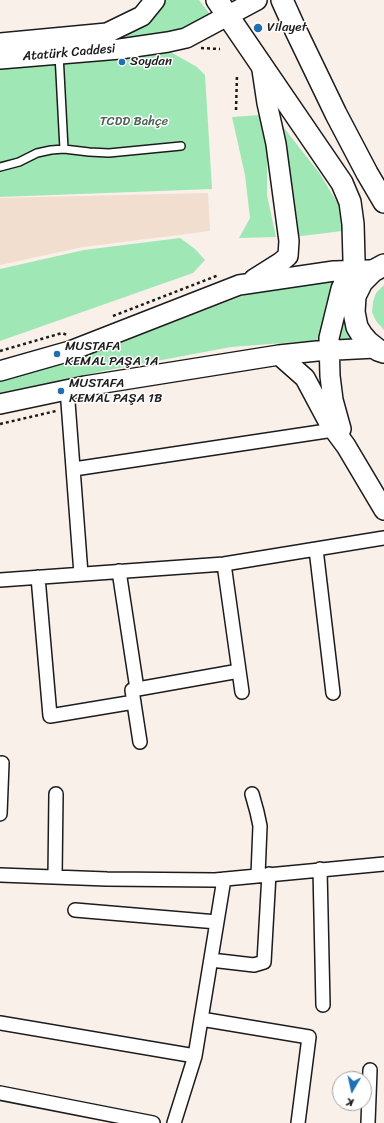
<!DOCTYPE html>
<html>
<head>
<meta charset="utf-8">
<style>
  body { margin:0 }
  #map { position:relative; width:384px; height:1123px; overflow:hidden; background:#f9f0e9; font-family:Sriracha,sans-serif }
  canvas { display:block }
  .north { position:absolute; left:332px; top:1071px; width:40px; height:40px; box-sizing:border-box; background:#fff; border:1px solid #a4a4a4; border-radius:50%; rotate:189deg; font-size:11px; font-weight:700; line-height:16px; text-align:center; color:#1c1c1c }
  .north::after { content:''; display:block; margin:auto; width:14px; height:18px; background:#1f6fb2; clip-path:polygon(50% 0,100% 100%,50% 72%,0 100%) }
</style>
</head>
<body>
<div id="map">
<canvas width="384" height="1123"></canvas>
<div class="north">K</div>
</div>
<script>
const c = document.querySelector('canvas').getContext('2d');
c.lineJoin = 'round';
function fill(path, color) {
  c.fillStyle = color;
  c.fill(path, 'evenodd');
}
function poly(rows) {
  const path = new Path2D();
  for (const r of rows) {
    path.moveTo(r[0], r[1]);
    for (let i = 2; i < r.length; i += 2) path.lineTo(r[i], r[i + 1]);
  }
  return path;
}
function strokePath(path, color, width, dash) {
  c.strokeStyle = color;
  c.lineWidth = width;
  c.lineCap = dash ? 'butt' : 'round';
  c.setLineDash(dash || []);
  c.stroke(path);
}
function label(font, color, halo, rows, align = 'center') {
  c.font = font + ' Sriracha,sans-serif';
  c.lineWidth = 3;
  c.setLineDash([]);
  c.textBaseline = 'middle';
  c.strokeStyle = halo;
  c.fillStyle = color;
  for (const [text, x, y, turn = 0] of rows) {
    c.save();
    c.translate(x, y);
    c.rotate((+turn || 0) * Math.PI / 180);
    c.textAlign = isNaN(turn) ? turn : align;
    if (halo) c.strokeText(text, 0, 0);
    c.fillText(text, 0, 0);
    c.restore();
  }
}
const built = poly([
  [208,193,210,231,83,247,0,265,0,198]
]);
const green = poly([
  [165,0,199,0,212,17,193,26,171,34,118,42,45,45,160,9],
  [167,50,197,67,205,75,212,189,0,197,0,64],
  [259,115,264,125,267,151,267,195,276,237,239,238,250,218,245,175,232,117],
  [277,119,320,174,344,214,342,231,294,237],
  [180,238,195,249,205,260,193,273,0,341,0,269,84,250],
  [337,280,322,340,231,347,103,371,0,395,0,381,98,351,247,294],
  [384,285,384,330,376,321,372,312,373,302,376,293],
  [343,298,357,339,336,340]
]);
const path = poly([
  [201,48,220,49],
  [236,110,237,75],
  [113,316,219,275],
  [0,351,62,333,67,335],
  [0,424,56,411]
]);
const lane = poly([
  [59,54,64,149],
  [0,167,19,162,37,153,51,150,64,149,89,152,109,153,181,146]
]);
const street = poly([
  [67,389,81,574],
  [74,469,340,429],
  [316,549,333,693],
  [224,564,242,692],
  [119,571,137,689],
  [38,577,50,716,134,702],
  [0,580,224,564,384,538],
  [140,742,132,690,239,671],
  [252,794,257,812,260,826,258,875],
  [0,814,2,763],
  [320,869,323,1005],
  [0,875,107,879,215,880,384,864],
  [55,877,56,794],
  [75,910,217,922],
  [211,960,254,965,264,962,269,874],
  [201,1019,309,1037,298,1123],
  [0,1023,195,1056],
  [0,1093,153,1123],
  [174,1123,195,1056,224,879],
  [368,1123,370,1070]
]);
const secondary = poly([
  [0,43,107,33,142,16,155,0],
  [0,59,120,49,168,42,186,38,257,0],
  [254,279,281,262,288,256,289,241,276,144,267,103,261,63],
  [279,355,305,378,329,423,346,446,384,510],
  [0,371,70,351,239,285,334,271,370,270],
  [0,404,85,386,279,355,317,351,375,348],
  [341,429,333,400,330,376,329,338,341,289,345,280,355,270]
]);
const primary = poly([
  [217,0,342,183,350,202,353,224,355,296],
  [282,0,296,31,336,114,367,173,384,202],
  [384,265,373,271,362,282,355,296,354,312,357,327,362,335,368,342,378,350,384,352]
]);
const markers = [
  [258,28,5,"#1f6fb2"],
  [122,62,4,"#1f6fb2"],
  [57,354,4,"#1f6fb2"],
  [61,391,4,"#1f6fb2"]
];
const poiNames = [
  ["Vilayet",267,28],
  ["Soydan",130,62],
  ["MUSTAFA",65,347],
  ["KEMAL PAŞA 1A",65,362],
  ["MUSTAFA",69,384],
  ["KEMAL PAŞA 1B",69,399]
];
const streetNames = [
  ["Atatürk Caddesi",69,53,-5]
];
const parkNames = [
  ["TCDD Bahçe",134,122]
];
fill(built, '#f1dece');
fill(green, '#9fe7b5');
strokePath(lane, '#1c1c1c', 10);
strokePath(street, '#1c1c1c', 16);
strokePath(secondary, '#1c1c1c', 22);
strokePath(primary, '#1c1c1c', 24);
strokePath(path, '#1c1c1c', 2.5, [3, 3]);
strokePath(lane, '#fff', 7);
strokePath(street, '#fff', 13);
strokePath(secondary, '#fff', 19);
strokePath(primary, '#fff', 21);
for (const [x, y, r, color] of markers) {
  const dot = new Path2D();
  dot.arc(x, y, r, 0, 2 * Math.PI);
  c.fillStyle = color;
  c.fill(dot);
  strokePath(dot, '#fff', 1.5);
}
label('13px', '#1c1c1c', '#fff', poiNames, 'left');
label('13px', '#1c1c1c', '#fff', streetNames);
label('13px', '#4a6352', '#fff', parkNames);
</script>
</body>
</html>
